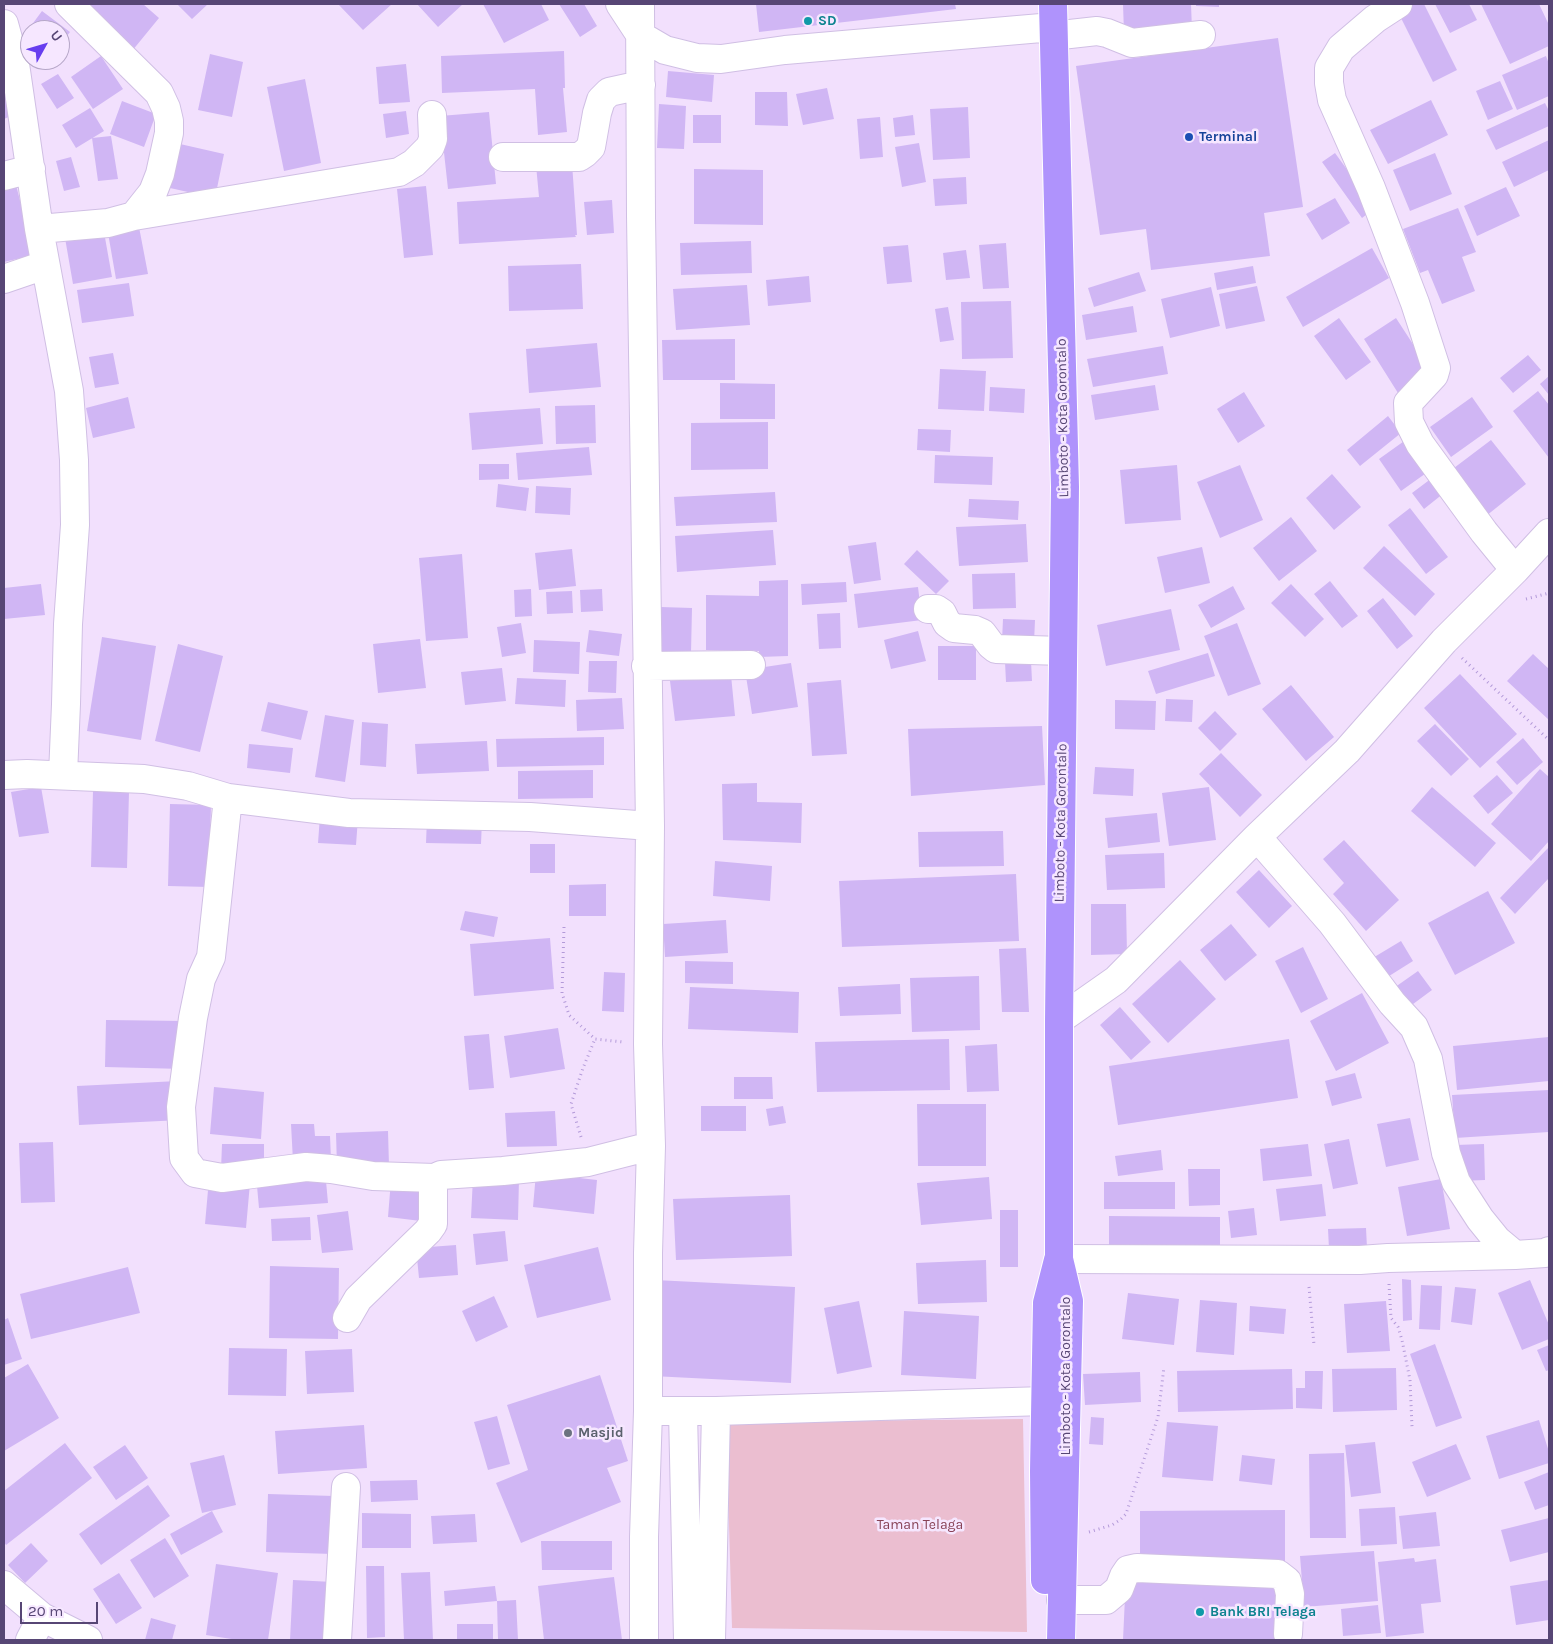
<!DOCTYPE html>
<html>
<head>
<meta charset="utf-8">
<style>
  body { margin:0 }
  #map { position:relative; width:1553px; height:1644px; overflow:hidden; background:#f2e0fd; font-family:Karla,sans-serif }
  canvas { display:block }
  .frame { position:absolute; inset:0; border:5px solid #574675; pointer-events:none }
  .north { position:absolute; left:20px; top:20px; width:50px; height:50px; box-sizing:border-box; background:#f6e7ff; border:1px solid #b6a7c8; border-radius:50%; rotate:51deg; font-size:14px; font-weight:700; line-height:20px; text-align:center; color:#574675 }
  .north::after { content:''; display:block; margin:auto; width:18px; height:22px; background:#673eef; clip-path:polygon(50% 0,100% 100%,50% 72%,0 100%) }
  .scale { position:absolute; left:20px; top:1602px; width:78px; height:22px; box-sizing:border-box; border:2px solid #574675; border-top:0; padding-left:6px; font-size:15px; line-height:18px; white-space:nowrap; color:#574675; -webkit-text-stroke:4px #f6e7ff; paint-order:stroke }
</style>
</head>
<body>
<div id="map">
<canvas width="1553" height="1644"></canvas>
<div class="frame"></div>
<div class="north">U</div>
<div class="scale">20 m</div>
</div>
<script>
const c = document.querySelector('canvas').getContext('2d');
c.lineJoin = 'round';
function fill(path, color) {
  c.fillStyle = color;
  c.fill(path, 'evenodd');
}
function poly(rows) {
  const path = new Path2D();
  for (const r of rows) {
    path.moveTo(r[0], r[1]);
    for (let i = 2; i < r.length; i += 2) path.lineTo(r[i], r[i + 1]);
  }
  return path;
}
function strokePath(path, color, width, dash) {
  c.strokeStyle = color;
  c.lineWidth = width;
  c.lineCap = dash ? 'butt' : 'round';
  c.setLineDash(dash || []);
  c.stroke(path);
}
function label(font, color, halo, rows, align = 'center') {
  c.font = font + ' Karla,sans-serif';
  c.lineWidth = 5;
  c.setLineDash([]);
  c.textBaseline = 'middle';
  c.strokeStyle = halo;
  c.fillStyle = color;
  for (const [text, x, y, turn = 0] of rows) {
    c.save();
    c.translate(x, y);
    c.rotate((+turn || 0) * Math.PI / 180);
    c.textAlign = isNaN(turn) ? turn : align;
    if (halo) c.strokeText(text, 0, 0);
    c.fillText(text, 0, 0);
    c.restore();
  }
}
const green = poly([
  [1023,1419,1027,1632,732,1628,726,1422]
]);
const building = poly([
  [76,4,143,4,159,18,132,51],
  [177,4,208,4,192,19],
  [338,4,392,4,363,30],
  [417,4,463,4,438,27],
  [483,4,541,4,549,20,504,43],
  [559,4,584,4,597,26,580,37],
  [756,4,955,4,956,9,759,32],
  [1123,4,1191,4,1192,30,1124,33],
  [1196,4,1219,4,1219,7,1196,6],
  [1415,4,1424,4,1457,70,1433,82,1398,12],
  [1435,4,1469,4,1477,20,1450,33],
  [1481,4,1539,4,1549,25,1549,46,1510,64],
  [42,11,70,32,60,45,60,30,30,30,30,38,25,34],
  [1278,38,1303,207,1264,213,1270,256,1151,270,1146,229,1100,235,1076,66],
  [564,51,565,88,563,88,567,132,538,135,535,89,442,93,441,56],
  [210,54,243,62,232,117,198,110],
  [101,56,123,89,93,109,71,77],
  [1546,56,1549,64,1549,96,1517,110,1502,75],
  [406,64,410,102,379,104,376,67],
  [668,71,714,75,712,102,666,97],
  [58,74,74,98,57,109,41,84],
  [305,79,321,163,284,171,267,87],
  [1500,81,1513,109,1488,120,1476,91],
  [827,88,834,119,803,125,796,94],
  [4,92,13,115,4,119],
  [755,92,787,92,788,126,755,125],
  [1431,100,1448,135,1388,164,1370,130],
  [122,101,156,114,144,147,110,134],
  [1545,103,1549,111,1549,126,1496,150,1486,130],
  [659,104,686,106,684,149,657,148],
  [968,107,970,158,933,160,930,109],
  [90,108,104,131,76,148,62,125],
  [406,111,409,134,386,138,383,114],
  [489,112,496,184,448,189,440,116],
  [693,115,721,115,721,143,693,143],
  [913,115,915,135,895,137,893,118],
  [880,117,883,157,860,159,857,119],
  [111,136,118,179,98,181,92,138],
  [1549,140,1549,170,1514,187,1502,162],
  [919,143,926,182,902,187,895,147],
  [180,144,224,154,215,198,170,188],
  [1335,153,1375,208,1362,218,1322,162],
  [1435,153,1452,194,1410,211,1393,170],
  [71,157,80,187,64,191,56,161],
  [572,163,577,235,575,235,576,237,459,244,457,202,539,197,536,165],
  [694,169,763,170,763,225,694,224],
  [966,177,967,204,935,206,933,179],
  [16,185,34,255,4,262,4,188],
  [426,186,433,255,404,258,397,189],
  [1506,187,1520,216,1477,236,1464,206],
  [1335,198,1350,223,1322,240,1306,214],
  [612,200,614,233,587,235,584,202],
  [1458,208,1476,252,1462,257,1475,291,1442,304,1428,270,1420,273,1403,229],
  [139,227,148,274,116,279,108,233],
  [104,232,112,277,73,284,65,238],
  [751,241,752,273,681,275,680,243],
  [1006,243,1009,288,983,289,979,245],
  [908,245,912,282,887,284,883,247],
  [1372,248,1389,278,1303,327,1286,297],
  [966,250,970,278,946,280,943,253],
  [581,264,583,309,509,311,508,266],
  [1253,266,1256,283,1217,290,1214,273],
  [1139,272,1146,291,1094,307,1088,288],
  [809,276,811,302,768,306,766,280],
  [129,283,134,316,82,323,77,290],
  [747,285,750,325,676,330,673,289],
  [1257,286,1265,321,1226,329,1219,294],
  [1211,287,1220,326,1170,338,1161,299],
  [1011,301,1013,358,962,359,961,302],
  [1133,306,1137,332,1086,340,1082,315],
  [948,307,954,340,940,342,935,309],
  [1339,318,1371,362,1346,380,1314,336],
  [1396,318,1431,372,1398,393,1364,339],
  [735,339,735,380,663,380,662,340],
  [597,343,601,387,529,393,526,349],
  [1163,346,1168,374,1093,387,1087,359],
  [113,353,119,384,95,388,89,357],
  [1528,355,1541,370,1513,393,1500,378],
  [940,369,986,371,984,411,938,409],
  [1549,376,1549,395,1540,384],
  [720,383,775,384,775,419,720,419],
  [1155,385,1159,410,1095,420,1091,395],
  [990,387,1025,389,1024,413,989,411],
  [1538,391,1549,405,1549,458,1513,411],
  [1244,392,1265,426,1238,443,1217,409],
  [128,397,135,428,93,438,86,408],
  [1472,397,1493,427,1451,457,1430,427],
  [595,405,596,443,556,444,555,406],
  [540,408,543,444,472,450,469,413],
  [1388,416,1401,433,1360,466,1347,450],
  [768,422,768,469,691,470,691,423],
  [918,429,951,430,950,452,917,450],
  [1407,439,1429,471,1401,491,1379,459],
  [1491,440,1526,484,1486,516,1450,471],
  [589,447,592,475,518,480,516,453],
  [935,455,993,457,992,485,934,483],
  [479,464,509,464,509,479,479,480],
  [1177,465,1181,520,1125,524,1120,470],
  [1240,465,1263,520,1220,538,1197,482],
  [1332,474,1361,507,1334,530,1306,498],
  [1432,478,1444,493,1424,509,1412,493],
  [498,484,529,488,526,511,496,507],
  [536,486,571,488,570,515,535,513],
  [775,492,777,522,676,526,674,497],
  [969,499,1019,501,1018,520,968,517],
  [1410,508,1448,557,1426,574,1388,525],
  [1291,517,1317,551,1279,581,1253,548],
  [1026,524,1028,562,959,566,956,527],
  [773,530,776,565,677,572,675,536],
  [876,542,881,580,854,584,848,546],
  [1384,546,1435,594,1415,616,1363,568],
  [1202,547,1210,583,1165,593,1157,557],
  [572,549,576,586,539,590,535,553],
  [917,550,949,581,936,594,904,564],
  [462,554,468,638,426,641,419,558],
  [1015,573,1016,608,973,609,972,574],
  [788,580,788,656,759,657,759,651,706,650,706,595,759,596,759,581],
  [1330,581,1358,616,1342,628,1314,594],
  [846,582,847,602,802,605,801,584],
  [41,584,45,615,4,619,4,588],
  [1291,584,1324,619,1305,637,1271,603],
  [1233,586,1245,609,1211,628,1198,605],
  [918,587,922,620,858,628,854,594],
  [531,589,532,616,515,617,514,590],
  [602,589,603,611,581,612,580,590],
  [572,591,573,613,547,614,546,592],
  [1383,598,1413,636,1397,649,1367,611],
  [661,607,692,608,691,653,660,653],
  [1171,609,1180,650,1106,666,1097,625],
  [840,613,841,648,819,649,817,614],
  [1003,619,1035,620,1034,643,1002,641],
  [521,623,526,653,502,657,497,627],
  [1237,623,1261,684,1228,696,1204,636],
  [589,630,622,634,619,656,586,652],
  [918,631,926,661,891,669,884,640],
  [102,637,156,646,141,740,87,731],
  [420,639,426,688,378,693,373,644],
  [534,640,580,642,579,674,533,672],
  [178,644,223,656,200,752,155,741],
  [938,646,976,646,976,680,938,680],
  [1208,653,1215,676,1156,694,1148,671],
  [1533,654,1549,669,1549,720,1507,681],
  [589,661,617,661,616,693,588,692],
  [1031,661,1032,681,1006,682,1005,662],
  [791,663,798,707,752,714,745,670],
  [502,668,506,701,465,705,461,672],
  [1460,674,1517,734,1480,768,1424,708],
  [731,675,735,716,675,721,670,681],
  [517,678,566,680,565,707,515,704],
  [841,680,847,754,812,756,807,683],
  [1291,685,1334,737,1306,761,1262,709],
  [622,698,624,729,577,731,576,700],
  [1166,699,1193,700,1192,722,1165,721],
  [1115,700,1156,701,1155,730,1115,729],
  [268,702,308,711,301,740,261,731],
  [1215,711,1237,734,1220,751,1198,728],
  [325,715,354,720,345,782,315,777],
  [362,722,388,724,386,767,360,765],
  [1435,724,1469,759,1451,776,1417,741],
  [1042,726,1045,785,911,796,908,729],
  [604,737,604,765,497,767,496,739],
  [1523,738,1543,762,1517,785,1496,762],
  [487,741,489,771,417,774,415,744],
  [249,744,293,748,290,773,247,768],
  [1221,753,1262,795,1240,817,1199,774],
  [1095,767,1134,769,1133,796,1093,794],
  [1540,769,1549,777,1549,841,1531,861,1491,824],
  [593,770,593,798,518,799,518,771],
  [1497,775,1513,793,1488,814,1473,796],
  [757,783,757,802,802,803,801,843,723,840,722,784],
  [41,787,49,833,19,837,11,792],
  [1209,787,1216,840,1169,846,1162,793],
  [1432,787,1496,843,1475,867,1411,811],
  [93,791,129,792,127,868,91,867],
  [170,804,211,805,209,887,168,886],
  [1157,813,1160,842,1108,848,1105,818],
  [320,816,358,818,356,845,318,843],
  [427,818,482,820,481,844,426,843],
  [1003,831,1004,866,919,867,918,832],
  [1344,840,1399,900,1366,931,1333,894,1344,883,1323,859],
  [530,844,555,844,555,873,530,873],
  [1549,847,1549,878,1515,914,1500,898],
  [1164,853,1165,888,1107,890,1105,855],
  [715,861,772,866,770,901,713,896],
  [1259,870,1292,906,1269,928,1236,892],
  [1016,874,1019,941,842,947,839,881],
  [606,884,606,916,569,916,569,885],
  [1488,891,1515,943,1455,975,1428,923],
  [1091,904,1126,904,1127,954,1091,955],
  [465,911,498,917,494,937,460,930],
  [726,920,728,953,665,957,663,924],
  [1231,924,1257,955,1225,981,1200,950],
  [550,938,554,989,474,996,470,944],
  [1401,941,1413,961,1378,983,1366,962],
  [1303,947,1328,999,1301,1013,1275,961],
  [1026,948,1029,1012,1002,1012,999,949],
  [1180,960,1216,999,1168,1043,1132,1004],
  [685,961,733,962,733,984,685,983],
  [1418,971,1432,990,1405,1010,1391,990],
  [604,972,625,973,624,1012,602,1011],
  [979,976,980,1030,912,1032,910,978],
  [900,984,901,1014,840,1016,838,987],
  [690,987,799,992,798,1033,688,1029],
  [1362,993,1389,1043,1336,1071,1310,1021],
  [1120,1007,1151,1042,1131,1060,1100,1025],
  [106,1020,185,1021,184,1069,105,1067],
  [558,1028,565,1069,510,1078,504,1036],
  [489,1034,494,1088,469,1090,464,1036],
  [1549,1037,1549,1081,1457,1090,1453,1046],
  [949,1039,950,1090,817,1092,815,1042],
  [1289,1039,1298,1098,1118,1125,1109,1066],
  [997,1044,999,1091,967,1092,965,1046],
  [1355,1073,1362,1098,1332,1106,1325,1081],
  [734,1077,772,1077,773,1099,734,1099],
  [178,1081,181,1120,79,1125,77,1086],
  [214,1087,264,1092,261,1139,210,1134],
  [1549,1090,1549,1132,1455,1138,1452,1095],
  [917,1104,986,1104,986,1166,918,1166],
  [701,1106,746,1106,746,1131,701,1131],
  [783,1106,786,1123,769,1126,766,1109],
  [555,1111,557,1146,507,1147,505,1113],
  [1410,1118,1419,1160,1386,1167,1377,1124],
  [291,1124,314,1124,315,1136,330,1136,331,1160,293,1161],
  [388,1131,389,1166,337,1167,336,1133],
  [1349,1139,1358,1184,1333,1189,1324,1144],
  [53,1142,55,1202,21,1203,19,1143],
  [222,1144,264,1144,264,1170,221,1170],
  [1308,1144,1312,1176,1263,1181,1260,1149],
  [1484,1144,1485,1180,1458,1181,1456,1145],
  [1161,1150,1163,1170,1118,1176,1115,1156],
  [1188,1169,1220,1169,1220,1205,1189,1206],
  [325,1170,328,1203,259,1208,256,1175],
  [536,1173,597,1180,594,1214,533,1207],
  [473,1177,519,1179,518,1220,471,1218],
  [989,1177,992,1219,921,1225,917,1183],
  [209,1179,250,1183,246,1228,205,1224],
  [1441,1179,1450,1229,1407,1236,1398,1187],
  [391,1180,425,1183,421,1221,388,1217],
  [1104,1182,1175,1182,1175,1209,1104,1209],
  [1322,1184,1326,1216,1280,1221,1276,1189],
  [790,1195,792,1256,676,1260,673,1199],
  [1254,1208,1257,1235,1231,1238,1228,1211],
  [1000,1210,1018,1210,1018,1267,1000,1267],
  [348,1211,353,1250,322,1253,317,1215],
  [1109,1216,1220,1217,1220,1247,1109,1246],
  [310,1217,311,1240,272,1241,271,1219],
  [1366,1228,1367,1248,1329,1249,1328,1229],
  [505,1231,508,1261,476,1265,473,1234],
  [456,1245,458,1275,419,1278,416,1248],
  [598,1247,611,1300,537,1318,524,1265],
  [986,1260,987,1302,918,1304,916,1263],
  [270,1266,339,1268,338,1339,269,1338],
  [128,1267,140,1313,31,1339,20,1294],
  [1402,1279,1411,1280,1412,1320,1403,1321],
  [655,1280,795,1287,791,1383,652,1376],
  [1530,1280,1549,1325,1549,1339,1522,1350,1498,1293],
  [1421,1285,1442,1286,1440,1330,1419,1329],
  [1455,1287,1476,1289,1472,1325,1451,1322],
  [1128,1293,1179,1299,1174,1345,1122,1339],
  [494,1296,508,1327,476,1342,462,1311],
  [1200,1300,1237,1303,1234,1355,1196,1352],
  [859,1301,872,1367,837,1374,824,1308],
  [1386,1301,1390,1351,1347,1353,1344,1304],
  [1250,1306,1286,1309,1284,1334,1249,1331],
  [904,1311,979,1316,976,1379,901,1375],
  [8,1318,22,1359,4,1365,4,1320],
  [1435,1344,1462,1418,1436,1427,1410,1354],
  [1549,1345,1549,1370,1546,1371,1537,1350],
  [229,1348,287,1349,286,1396,228,1395],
  [352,1349,354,1392,307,1394,305,1351],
  [28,1364,59,1418,4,1451,4,1378],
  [1396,1368,1397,1410,1333,1412,1332,1369],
  [1292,1369,1293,1409,1178,1412,1177,1371],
  [1305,1371,1323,1371,1322,1409,1296,1408,1296,1388,1305,1388],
  [1140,1372,1141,1402,1085,1405,1083,1374],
  [600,1375,628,1461,607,1468,621,1502,521,1543,496,1483,528,1470,507,1405],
  [497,1416,510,1464,488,1470,474,1422],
  [1091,1417,1104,1418,1103,1445,1089,1444],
  [1539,1420,1549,1452,1549,1463,1499,1479,1486,1436],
  [1167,1422,1218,1426,1213,1481,1162,1477],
  [364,1425,367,1468,278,1474,275,1431],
  [1375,1442,1381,1493,1351,1497,1345,1445],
  [65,1443,92,1478,6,1545,4,1542,4,1491],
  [1456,1444,1471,1479,1427,1497,1412,1462],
  [125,1445,148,1478,116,1500,93,1467],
  [1344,1453,1346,1538,1310,1538,1309,1454],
  [224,1455,236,1505,202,1513,190,1463],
  [1242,1455,1275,1459,1272,1485,1239,1481],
  [1549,1472,1549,1505,1535,1510,1524,1482],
  [417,1480,418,1500,371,1502,370,1481],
  [148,1485,170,1516,101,1565,79,1534],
  [268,1494,334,1496,333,1554,266,1552],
  [1395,1507,1397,1544,1361,1546,1359,1509],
  [1285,1510,1285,1564,1140,1564,1140,1511],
  [212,1511,223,1532,181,1555,170,1534],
  [1436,1512,1440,1546,1403,1549,1399,1516],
  [362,1513,411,1514,411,1548,362,1548],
  [475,1514,477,1542,433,1544,431,1516],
  [1549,1518,1549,1552,1510,1562,1501,1530],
  [165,1538,189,1576,154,1598,130,1560],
  [541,1541,612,1541,612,1570,542,1570],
  [31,1543,48,1561,25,1583,8,1565],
  [1374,1551,1378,1601,1304,1607,1300,1556],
  [1414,1558,1415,1562,1436,1559,1441,1602,1421,1604,1424,1633,1386,1637,1378,1562],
  [216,1564,278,1573,268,1640,238,1640,206,1635],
  [366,1566,384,1566,385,1637,367,1638],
  [430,1572,433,1640,404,1640,401,1573],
  [119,1573,142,1608,116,1624,93,1589],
  [1126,1576,1277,1584,1275,1640,1123,1640],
  [614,1577,622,1640,544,1640,538,1586],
  [293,1580,333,1582,331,1640,290,1640],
  [1549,1580,1549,1620,1516,1625,1510,1586],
  [495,1586,497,1601,445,1606,444,1591],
  [516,1600,518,1640,498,1640,497,1601],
  [1378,1605,1381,1633,1343,1636,1341,1609],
  [151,1618,176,1625,172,1640,145,1640],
  [457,1624,493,1624,493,1640,457,1640]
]);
const path = poly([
  [1526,599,1549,593],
  [1462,658,1549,740],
  [564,927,562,993,569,1015,595,1039,623,1042],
  [581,1137,571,1104,583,1068,595,1039],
  [1389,1284,1391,1318,1398,1327,1402,1340,1410,1380,1412,1427],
  [1309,1287,1314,1345],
  [1089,1532,1112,1525,1120,1520,1126,1514,1158,1417,1164,1367]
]);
const minor = poly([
  [620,4,641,36,665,50,697,58,721,59,785,50,1053,27],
  [640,4,641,216,650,826,648,1044,651,1146,648,1253,648,1411,644,1537,644,1640],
  [1398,4,1375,19,1341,48,1329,68,1329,83,1332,100,1371,188,1415,303,1436,368,1434,375,1408,403,1409,422,1420,444,1484,532,1515,570],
  [4,24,15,64,39,229,69,391,74,460,75,525,68,624,66,704,63,775],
  [1052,36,1097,31,1107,33,1132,43,1201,35],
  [503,157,579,157,585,153,591,147,597,113,601,100,609,92,641,85],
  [4,176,31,169],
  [134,216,399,172,414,163,430,147,433,139,432,115],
  [39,229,108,223,134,216,153,192,160,174,169,133,169,121,166,108,159,93,69,4],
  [4,279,45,265],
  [928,609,936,609,942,613,947,623,954,628,975,630,982,633,991,645,996,649,1063,651],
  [646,666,751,665],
  [4,775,27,774,144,779,188,786,228,798,349,813,530,817,650,826],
  [228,798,211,957,201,979,193,1018,181,1107,184,1158,195,1173,222,1178,306,1167,331,1169,373,1176,435,1178],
  [1257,837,1332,923,1392,1003,1414,1027,1428,1059,1446,1153,1456,1182,1480,1219,1497,1240,1515,1255],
  [1059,1020,1116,980,1257,837,1347,751,1444,641,1515,570,1549,533],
  [1059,1259,1360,1260,1388,1258,1515,1255,1545,1253,1549,1251],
  [347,1318,358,1299,428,1231,433,1224,433,1185,435,1178,441,1175,503,1171,588,1162,651,1146],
  [648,1411,716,1411,1045,1401],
  [683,1411,688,1640],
  [4,1585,42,1617,88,1640],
  [1061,1600,1106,1600,1119,1589,1124,1576,1128,1570,1137,1568,1278,1574,1287,1581,1290,1594,1288,1634],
  [30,1640,42,1617],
  [337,1640,346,1487],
  [711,1640,716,1411]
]);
const highway = poly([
  [1053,4,1065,487,1059,1020,1059,1259,1069,1301,1061,1640],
  [1045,1580,1044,1471,1047,1303,1058,1260]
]);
const markers = [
  [808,21,5,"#0f9aa8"],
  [1189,137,5,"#1a4fb4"],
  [568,1433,5,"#6b7280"],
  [1200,1612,5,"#0f9aa8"]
];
const cultureNames = [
  ["SD",818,21],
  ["Bank BRI Telaga",1210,1612]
];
const transitNames = [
  ["Terminal",1199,137]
];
const streetNames = [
  ["Limboto - Kota Gorontalo",1063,418,-91],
  ["Limboto - Kota Gorontalo",1061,823,-89],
  ["Limboto - Kota Gorontalo",1066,1376,-90]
];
const worshipNames = [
  ["Masjid",578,1433]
];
const parkNames = [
  ["Taman Telaga",920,1525]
];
fill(green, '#ebbed0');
fill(building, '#d0b6f4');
strokePath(minor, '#d0bfe4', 30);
strokePath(highway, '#fff', 30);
strokePath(path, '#b39ad9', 3, [1, 4]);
strokePath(minor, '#fff', 28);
strokePath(highway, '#af93fc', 28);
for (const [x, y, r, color] of markers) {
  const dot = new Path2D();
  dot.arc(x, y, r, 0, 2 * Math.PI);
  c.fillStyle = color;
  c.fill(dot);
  strokePath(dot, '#f6e7ff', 2);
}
label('bold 14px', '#0d838f', '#f6e7ff', cultureNames, 'left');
label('bold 14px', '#164399', '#f6e7ff', transitNames, 'left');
label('14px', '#574675', '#f6e7ff', streetNames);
label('bold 14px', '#5b616d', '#f6e7ff', worshipNames, 'left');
label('14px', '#884256', '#f6e7ff', parkNames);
</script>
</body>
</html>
